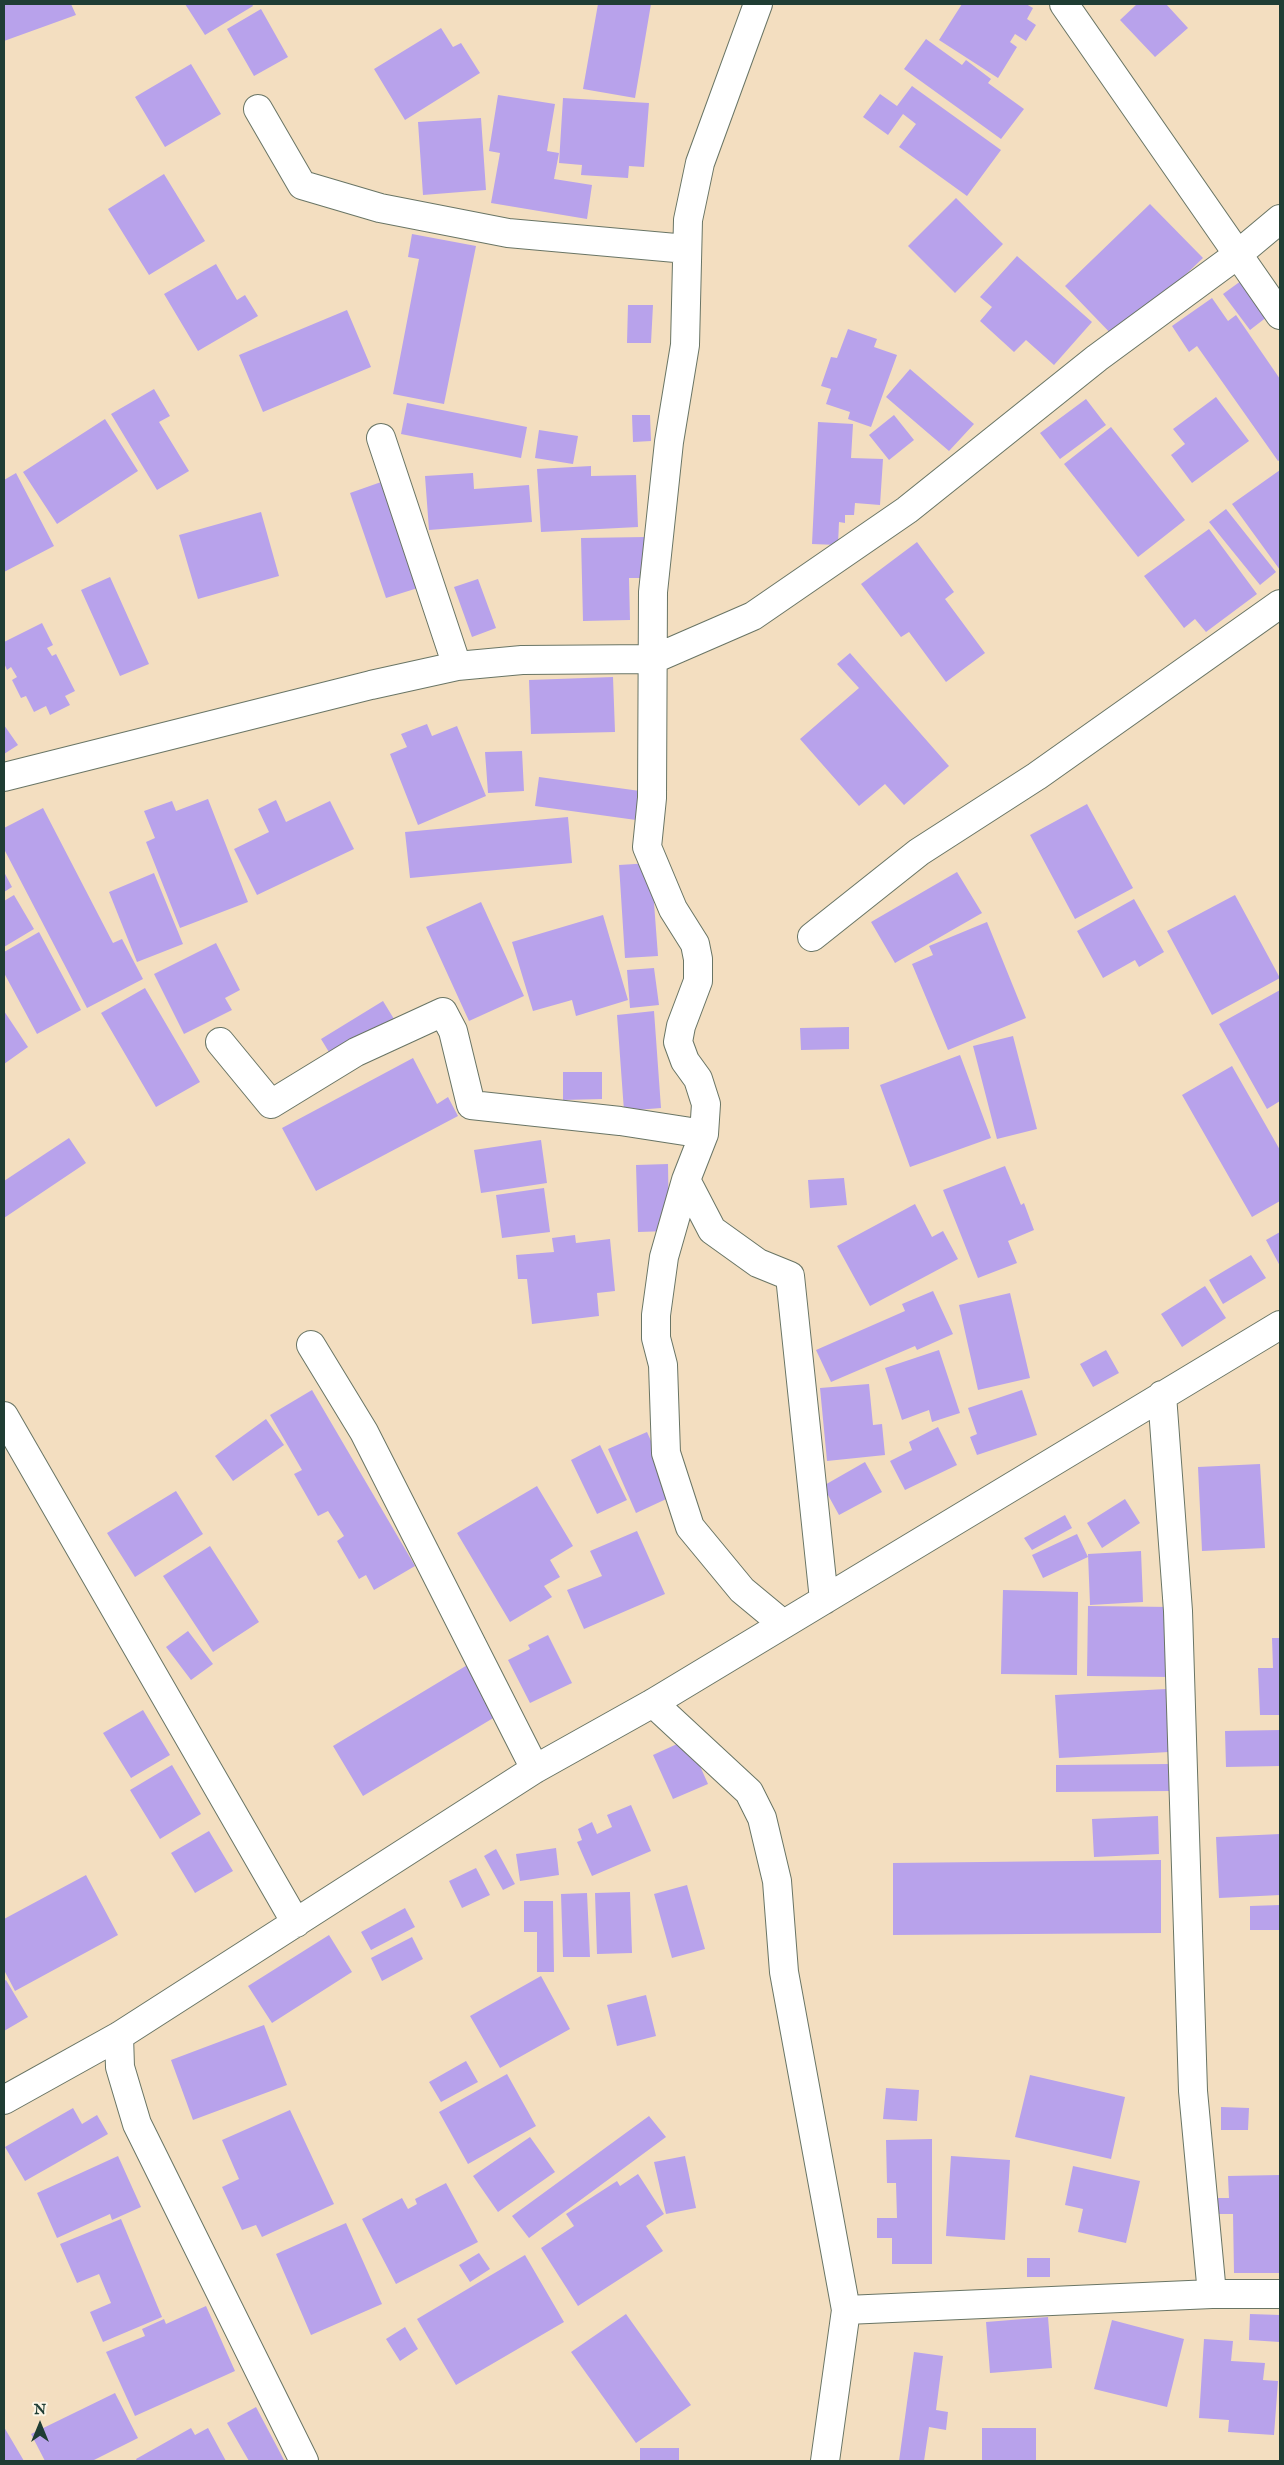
<!DOCTYPE html>
<html>
<head>
<meta charset="utf-8">
<style>
  body { margin:0 }
  #map { position:relative; width:1284px; height:2465px; overflow:hidden; background:#f3dec0; font-family:"IM FELL English",serif }
  canvas { display:block }
  .frame { position:absolute; inset:0; border:5px solid #1f3d34; pointer-events:none }
  .north { position:absolute; left:15px; top:2400px; width:50px; height:50px; -webkit-text-stroke:4px #fcf5e5; paint-order:stroke; rotate:0deg; font-size:14px; font-weight:700; line-height:20px; text-align:center; color:#1f3d34 }
  .north::after { content:''; display:block; margin:auto; width:18px; height:22px; background:#1f3d34; clip-path:polygon(50% 0,100% 100%,50% 72%,0 100%) }
</style>
</head>
<body>
<div id="map">
<canvas width="1284" height="2465"></canvas>
<div class="frame"></div>
<div class="north">N</div>
</div>
<script>
const c = document.querySelector('canvas').getContext('2d');
c.lineJoin = 'round';
function fill(path, color) {
  c.fillStyle = color;
  c.fill(path, 'evenodd');
}
function poly(rows) {
  const path = new Path2D();
  for (const r of rows) {
    path.moveTo(r[0], r[1]);
    for (let i = 2; i < r.length; i += 2) path.lineTo(r[i], r[i + 1]);
  }
  return path;
}
function strokePath(path, color, width, dash) {
  c.strokeStyle = color;
  c.lineWidth = width;
  c.lineCap = dash ? 'butt' : 'round';
  c.setLineDash(dash || []);
  c.stroke(path);
}
const building = poly([
  [4,4,71,4,76,15,4,41],
  [185,4,252,4,253,6,205,35],
  [598,4,651,4,635,98,583,89],
  [962,4,1026,4,1033,8,1027,19,1036,25,1026,41,1015,34,1010,42,1017,47,998,78,939,40],
  [1137,4,1166,4,1188,28,1155,57,1120,20],
  [261,9,288,57,254,76,227,29],
  [441,28,453,47,461,43,480,73,405,120,374,69],
  [926,39,962,65,966,60,991,79,988,83,1024,109,1001,139,904,69],
  [191,64,221,114,165,147,135,97],
  [912,86,1001,150,967,196,899,147,916,124,903,114,888,135,863,117,880,94,897,106],
  [498,95,555,104,547,151,559,153,554,179,592,185,587,219,491,203,500,153,489,151],
  [563,98,649,103,644,167,629,166,628,178,581,175,582,165,559,163],
  [481,118,486,190,423,195,418,122],
  [164,174,205,241,149,275,108,209],
  [956,198,1003,244,955,293,908,246],
  [1150,204,1203,258,1117,340,1065,286],
  [412,234,476,246,444,404,393,394,419,259,408,257],
  [1017,256,1092,322,1054,365,1026,340,1014,352,980,321,992,307,980,297],
  [216,264,237,300,245,295,258,316,198,351,164,294],
  [1245,278,1272,313,1250,330,1223,294],
  [1212,298,1228,321,1236,315,1280,379,1280,460,1278,461,1197,346,1189,352,1172,326],
  [628,305,653,305,651,343,627,343],
  [347,310,371,367,263,412,239,355],
  [848,329,877,339,874,347,897,355,871,427,848,419,850,412,826,404,831,389,821,386,831,357,837,358],
  [910,369,974,424,949,451,886,397],
  [154,389,170,416,159,422,189,471,157,490,111,414],
  [1216,397,1249,441,1192,483,1171,455,1185,444,1173,429],
  [1086,399,1106,425,1060,459,1040,433],
  [407,403,527,427,521,458,401,434],
  [632,415,650,415,651,441,633,442],
  [894,415,914,440,889,460,869,435],
  [105,419,138,471,57,524,23,472],
  [818,422,853,424,851,458,883,459,880,505,855,503,854,515,845,515,845,523,839,522,838,545,812,544],
  [1111,427,1185,520,1138,557,1064,464],
  [539,430,578,436,573,464,535,458],
  [591,466,591,476,636,475,638,527,541,532,537,469],
  [1280,470,1280,570,1232,504],
  [16,473,54,546,4,572,4,480],
  [473,473,474,489,529,485,532,522,429,530,425,476],
  [384,481,421,587,386,598,350,493],
  [1226,509,1276,572,1260,585,1209,522],
  [261,512,279,576,198,599,179,535],
  [1209,529,1257,594,1206,632,1195,619,1184,628,1144,576],
  [646,537,647,578,629,578,630,620,583,621,581,538],
  [917,542,954,592,945,599,985,653,946,682,909,632,901,637,861,584],
  [110,577,149,664,120,676,81,590],
  [478,579,496,628,472,637,454,587],
  [42,623,53,645,47,648,52,656,56,654,75,691,65,696,70,705,50,715,46,706,34,712,26,696,21,698,12,680,17,677,11,667,7,670,4,663,4,642],
  [850,653,949,766,904,805,885,784,859,806,800,739,859,688,837,664],
  [613,677,615,732,531,734,529,680],
  [427,724,432,736,457,726,486,796,418,825,390,754,407,747,401,734],
  [4,725,18,745,4,754],
  [522,751,524,791,488,793,485,752],
  [539,777,640,791,636,820,535,806],
  [208,799,248,902,180,928,146,842,155,838,144,811,172,801,176,811],
  [276,800,286,822,330,801,354,849,257,895,234,849,269,832,258,809],
  [1087,804,1133,888,1075,919,1030,835],
  [43,808,113,943,122,939,143,979,87,1008,4,849,4,828],
  [568,817,572,863,410,878,405,832],
  [651,863,658,956,625,958,619,865],
  [4,872,12,887,4,892],
  [957,872,982,913,895,963,871,922],
  [154,873,183,944,137,962,109,892],
  [14,895,34,929,4,947,4,901],
  [1235,895,1280,978,1212,1015,1167,931],
  [1134,899,1164,952,1139,967,1135,960,1103,978,1077,931],
  [481,902,524,996,469,1021,426,927],
  [603,915,628,1000,576,1016,572,1000,533,1011,512,942],
  [987,922,1026,1018,948,1050,912,964,933,955,929,946],
  [39,932,81,1010,37,1034,4,973,4,952],
  [216,943,240,990,225,998,232,1010,184,1034,154,974],
  [654,968,659,1005,630,1008,627,970],
  [145,988,200,1082,156,1107,101,1013],
  [1280,990,1280,1101,1267,1109,1219,1024],
  [383,1001,394,1019,332,1057,321,1039],
  [4,1011,28,1047,4,1064],
  [654,1011,661,1108,624,1111,617,1015],
  [849,1027,849,1049,801,1050,800,1028],
  [1013,1036,1037,1129,997,1139,973,1046],
  [960,1055,991,1138,910,1167,880,1085],
  [413,1058,437,1104,448,1097,458,1116,316,1191,282,1128],
  [1232,1066,1280,1150,1280,1201,1252,1217,1182,1095],
  [563,1072,602,1072,602,1099,563,1100],
  [69,1138,86,1163,4,1218,4,1181],
  [541,1140,547,1183,481,1193,474,1150],
  [668,1164,669,1231,638,1232,636,1165],
  [1005,1166,1021,1205,1024,1203,1034,1230,1008,1241,1017,1263,978,1278,943,1190],
  [844,1178,847,1205,810,1208,808,1180],
  [544,1188,550,1232,502,1238,496,1195],
  [915,1204,932,1237,943,1231,958,1259,870,1306,837,1246],
  [1280,1232,1280,1266,1266,1240],
  [575,1235,576,1243,610,1239,615,1291,597,1293,599,1316,532,1324,527,1279,518,1279,516,1255,554,1252,552,1238],
  [1251,1255,1266,1278,1223,1304,1209,1280],
  [1205,1286,1226,1318,1182,1347,1161,1314],
  [933,1291,953,1334,917,1350,915,1346,831,1382,816,1350,905,1311,902,1304],
  [1010,1293,1030,1378,978,1390,959,1305],
  [939,1350,960,1413,932,1422,929,1410,902,1420,885,1368],
  [1106,1350,1119,1373,1093,1387,1080,1364],
  [869,1384,873,1425,882,1424,885,1455,827,1461,820,1388],
  [312,1390,415,1566,374,1590,366,1575,359,1579,337,1541,344,1536,328,1511,318,1516,294,1474,302,1470,270,1415],
  [1022,1390,1037,1435,977,1455,970,1437,977,1434,968,1408],
  [266,1419,284,1445,233,1481,215,1456],
  [938,1427,957,1465,905,1490,890,1461,912,1450,909,1442],
  [647,1432,675,1495,636,1513,608,1449],
  [600,1445,627,1500,597,1514,571,1460],
  [865,1462,882,1492,839,1515,823,1486],
  [1260,1464,1265,1548,1202,1551,1198,1467],
  [537,1486,573,1546,550,1560,560,1577,544,1586,552,1597,510,1622,457,1533],
  [176,1491,203,1534,135,1577,107,1533],
  [1125,1499,1140,1523,1102,1548,1087,1523],
  [1065,1515,1072,1528,1032,1550,1024,1538],
  [637,1531,665,1594,584,1629,567,1590,602,1576,590,1551],
  [1077,1534,1088,1557,1043,1578,1032,1555],
  [210,1546,259,1622,213,1652,163,1576],
  [1141,1551,1143,1602,1090,1605,1088,1554],
  [1003,1590,1078,1592,1077,1675,1001,1674],
  [1088,1606,1172,1607,1171,1677,1087,1676],
  [188,1631,213,1664,191,1680,166,1647],
  [548,1635,572,1683,530,1703,508,1660,530,1649,528,1645],
  [1272,1638,1280,1638,1280,1715,1260,1715,1258,1668,1273,1668],
  [474,1661,505,1711,363,1796,333,1746],
  [1166,1689,1169,1752,1059,1758,1055,1695],
  [143,1710,170,1755,131,1778,103,1733],
  [1280,1730,1280,1766,1226,1767,1225,1731],
  [688,1739,708,1784,673,1799,653,1755],
  [1170,1764,1170,1791,1056,1792,1056,1765],
  [172,1765,201,1814,160,1839,130,1790],
  [631,1805,651,1851,592,1876,577,1842,582,1840,578,1829,592,1822,597,1834,612,1827,607,1815],
  [1158,1816,1159,1854,1094,1857,1092,1819],
  [209,1831,233,1871,195,1893,171,1853],
  [1280,1834,1280,1895,1219,1898,1216,1837],
  [556,1848,559,1875,520,1881,516,1854],
  [496,1849,515,1884,503,1890,484,1856],
  [1161,1860,1161,1933,893,1935,893,1863],
  [476,1868,490,1895,462,1908,449,1881],
  [86,1875,118,1935,15,1991,4,1970,4,1919],
  [687,1885,705,1949,672,1958,654,1894],
  [630,1892,632,1953,597,1954,595,1893],
  [587,1893,590,1957,563,1957,561,1894],
  [524,1901,553,1901,554,1972,537,1972,537,1932,524,1932],
  [1280,1905,1280,1930,1250,1930,1250,1906],
  [405,1908,415,1927,371,1950,361,1932],
  [329,1935,352,1972,272,2023,248,1986],
  [412,1937,423,1959,382,1981,371,1958],
  [541,1976,570,2029,500,2068,470,2016],
  [6,1980,28,2017,4,2031,4,1981],
  [646,1995,656,2036,617,2046,607,2005],
  [264,2025,287,2085,193,2120,171,2060],
  [466,2061,478,2082,441,2102,429,2082],
  [507,2074,536,2126,468,2164,439,2112],
  [1030,2075,1125,2097,1111,2159,1015,2137],
  [886,2088,919,2090,917,2121,883,2119],
  [1221,2107,1249,2108,1248,2130,1221,2130],
  [73,2108,82,2124,97,2115,108,2134,25,2181,5,2147],
  [290,2110,334,2204,262,2237,256,2225,242,2230,222,2187,239,2179,222,2140],
  [649,2116,666,2137,529,2238,512,2216],
  [530,2137,555,2172,498,2212,473,2176],
  [932,2139,932,2264,892,2264,892,2238,877,2238,877,2218,897,2218,896,2183,887,2183,886,2140],
  [118,2156,141,2207,112,2220,110,2214,57,2238,37,2193],
  [685,2156,696,2208,666,2214,654,2162],
  [951,2156,1010,2160,1005,2240,946,2236],
  [1073,2166,1140,2181,1126,2243,1078,2232,1083,2209,1065,2205],
  [638,2174,664,2214,646,2226,663,2251,578,2306,541,2248,574,2226,566,2214,617,2181,620,2186],
  [1280,2175,1280,2273,1234,2273,1233,2214,1216,2214,1216,2198,1229,2198,1228,2176],
  [446,2183,478,2242,396,2284,362,2219,402,2198,408,2209,417,2204,415,2199],
  [121,2219,162,2317,103,2342,90,2312,111,2303,99,2274,77,2283,60,2244],
  [346,2223,382,2304,311,2335,276,2254],
  [479,2253,490,2269,470,2282,459,2265],
  [525,2255,564,2322,456,2385,417,2319],
  [1027,2258,1050,2258,1050,2277,1027,2277],
  [206,2306,235,2371,135,2416,106,2352,145,2336,142,2329,164,2319,166,2324],
  [626,2314,691,2405,636,2443,571,2352],
  [1250,2314,1280,2315,1280,2342,1249,2340],
  [1048,2317,1052,2368,990,2373,986,2322],
  [1112,2320,1184,2339,1167,2407,1094,2389],
  [405,2327,418,2349,400,2361,386,2339],
  [1204,2339,1233,2341,1231,2361,1265,2363,1263,2380,1278,2381,1274,2435,1228,2432,1229,2420,1199,2418],
  [914,2352,943,2356,936,2410,948,2412,946,2430,929,2427,924,2461,899,2461],
  [115,2393,138,2438,92,2461,45,2461,31,2434],
  [256,2407,284,2460,282,2461,249,2461,227,2423],
  [4,2427,24,2461,4,2461],
  [191,2428,195,2435,208,2428,226,2461,137,2461,136,2459],
  [982,2428,1036,2428,1036,2461,982,2461],
  [640,2448,679,2448,679,2461,640,2461]
]);
const street = poly([
  [758,4,700,163,688,220,685,345,669,442,653,592,652,798,647,847,673,909,695,944,698,959,698,981,681,1026,678,1042,685,1061,698,1079,706,1104,704,1134,686,1180,664,1257,656,1315,656,1338,663,1365,666,1453,690,1527,742,1590,783,1624],
  [1064,4,1280,315],
  [258,109,302,185,380,208,508,233,687,249],
  [381,438,457,666],
  [4,777,371,685,457,666,522,660,654,659,753,616,907,510,1097,358,1237,255,1280,219],
  [812,937,919,852,1037,776,1280,604],
  [220,1042,271,1104,356,1052,443,1012,453,1031,471,1105,620,1121,704,1134],
  [686,1180,712,1230,758,1263,790,1276,824,1600],
  [311,1345,364,1432,535,1769],
  [1162,1395,1178,1611,1193,2091,1212,2294],
  [4,1416,296,1923],
  [653,1703,749,1792,762,1818,777,1881,784,1972,846,2310,825,2461],
  [119,2036,120,2067,137,2124,304,2461],
  [4,2100,119,2036,535,1769,653,1703,1280,1325],
  [846,2310,1212,2294,1280,2294]
]);
fill(building, '#b8a2eb');
strokePath(street, '#697565', 30);
strokePath(street, '#fff', 28);
</script>
</body>
</html>
